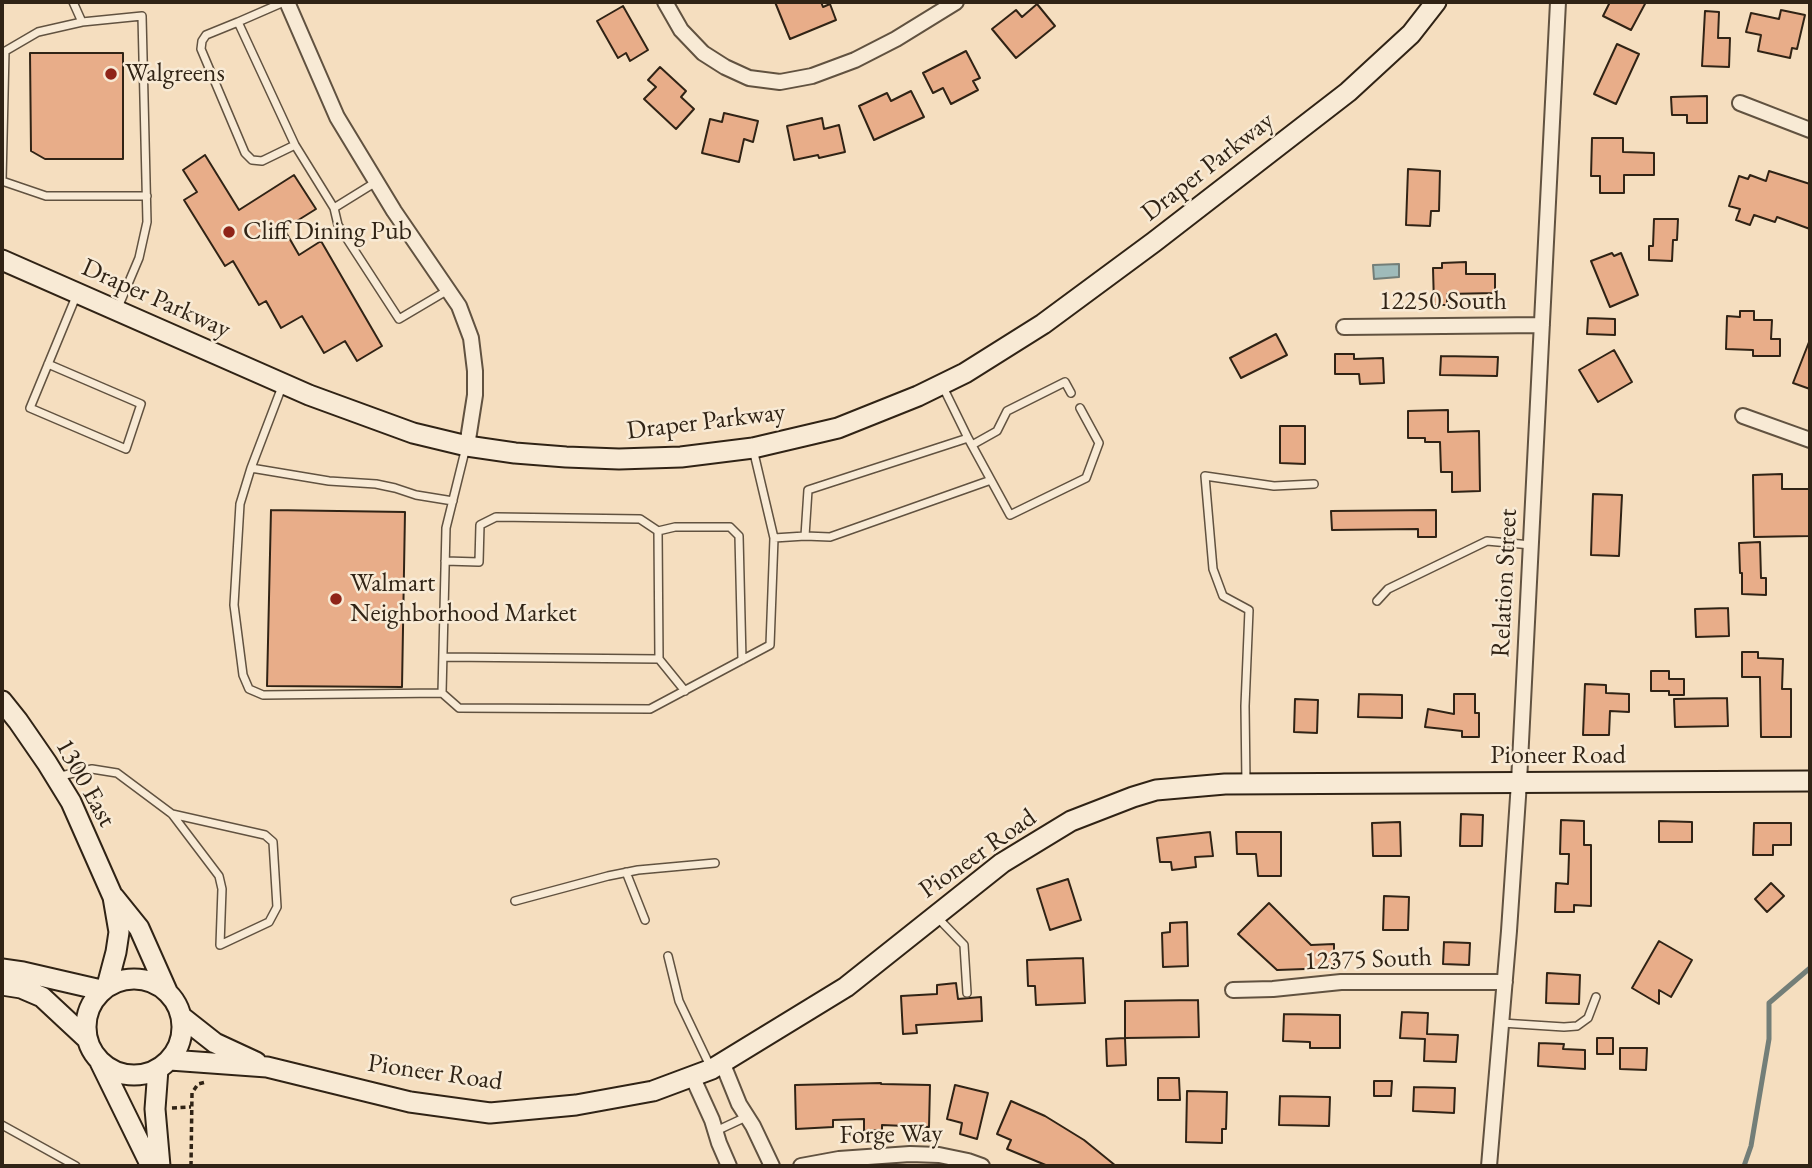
<!DOCTYPE html>
<html>
<head>
<meta charset="utf-8">
<style>
  body { margin:0 }
  #map { position:relative; width:1812px; height:1168px; overflow:hidden; background:#f5debf; font-family:"EB Garamond",serif }
  canvas { display:block }
  .frame { position:absolute; inset:0; border:4px solid #302315; pointer-events:none }
</style>
</head>
<body>
<div id="map">
<canvas width="1812" height="1168"></canvas>
<div class="frame"></div>
</div>
<script>
const c = document.querySelector('canvas').getContext('2d');
c.lineJoin = 'round';
function fill(path, color) {
  c.fillStyle = color;
  c.fill(path, 'evenodd');
}
function poly(rows) {
  const path = new Path2D();
  for (const r of rows) {
    if (r.length === 3) {
      path.moveTo(r[0] + r[2], r[1]);
      path.arc(r[0], r[1], r[2], 0, 2 * Math.PI);
      continue;
    }
    path.moveTo(r[0], r[1]);
    for (let i = 2; i < r.length; i += 2) path.lineTo(r[i], r[i + 1]);
  }
  return path;
}
function strokePath(path, color, width, dash) {
  c.strokeStyle = color;
  c.lineWidth = width;
  c.lineCap = dash ? 'butt' : 'round';
  c.setLineDash(dash || []);
  c.stroke(path);
}
function label(font, color, halo, rows, align = 'center') {
  c.font = font + ' "EB Garamond",serif';
  c.lineWidth = 5;
  c.setLineDash([]);
  c.textBaseline = 'middle';
  c.strokeStyle = halo;
  c.fillStyle = color;
  for (const [text, x, y, turn = 0] of rows) {
    c.save();
    c.translate(x, y);
    c.rotate((+turn || 0) * Math.PI / 180);
    c.textAlign = isNaN(turn) ? turn : align;
    if (halo) c.strokeText(text, 0, 0);
    c.fillText(text, 0, 0);
    c.restore();
  }
}
const water = poly([
  [1399,264,1399,277,1374,279,1373,265,1399,264]
]);
const stream = poly([
  [1744,1166,1751,1146,1769,1039,1769,1003,1810,968]
]);
const building = poly([
  [775,2,821,2,823,7,830,4,836,20,790,39,775,2],
  [1610,2,1646,2,1631,30,1603,16,1610,2],
  [1037,4,1055,26,1016,58,992,29,1016,10,1022,17,1037,4],
  [623,6,648,50,630,61,626,53,618,58,597,21,623,6],
  [1781,10,1805,15,1797,49,1792,48,1790,58,1758,51,1761,35,1746,32,1751,13,1779,19,1781,10],
  [1705,11,1719,12,1718,38,1730,38,1729,67,1702,66,1705,11],
  [1617,44,1639,54,1616,104,1594,94,1617,44],
  [966,51,980,78,973,81,978,90,951,104,943,88,933,93,923,73,966,51],
  [30,53,123,53,123,159,45,159,31,151,30,53],
  [660,67,686,91,681,97,694,109,676,129,644,99,656,87,648,80,660,67],
  [911,91,924,117,874,140,859,106,887,93,891,101,911,91],
  [1707,96,1707,123,1687,123,1687,115,1672,115,1671,97,1707,96],
  [724,113,758,121,753,142,744,139,739,162,702,153,710,119,722,122,724,113],
  [822,118,824,129,839,125,845,152,819,158,818,155,794,160,787,126,822,118],
  [1592,138,1623,138,1623,152,1654,153,1654,175,1624,175,1624,193,1600,193,1600,176,1591,176,1592,138],
  [205,155,239,210,294,175,316,209,284,229,299,255,321,241,382,346,357,361,345,341,324,353,302,316,281,328,266,301,259,305,233,261,225,266,184,200,197,192,183,170,205,155],
  [1408,169,1440,171,1439,211,1431,211,1430,226,1406,225,1408,169],
  [1769,171,1810,184,1810,229,1777,217,1775,222,1754,215,1750,225,1736,220,1740,209,1729,206,1739,176,1748,179,1750,175,1766,181,1769,171],
  [1654,219,1678,219,1677,240,1673,240,1672,261,1649,260,1649,246,1653,246,1654,219],
  [1612,253,1614,256,1621,253,1638,295,1610,307,1591,261,1612,253],
  [1466,262,1466,274,1495,274,1495,293,1447,294,1447,305,1434,305,1433,268,1442,268,1442,263,1466,262],
  [1740,311,1754,311,1754,320,1772,320,1771,339,1780,339,1780,356,1753,356,1753,350,1726,349,1727,316,1740,317,1740,311],
  [1588,318,1615,319,1615,335,1587,334,1588,318],
  [1276,334,1287,355,1241,378,1230,358,1276,334],
  [1809,342,1810,342,1810,389,1793,383,1809,342],
  [1614,350,1632,382,1598,402,1579,370,1614,350],
  [1335,354,1354,354,1354,359,1383,358,1384,383,1360,384,1359,374,1335,374,1335,354],
  [1441,356,1498,357,1497,376,1440,375,1441,356],
  [1448,410,1448,432,1479,431,1480,491,1452,492,1452,472,1441,472,1440,442,1425,442,1425,438,1408,438,1408,411,1448,410],
  [1280,426,1305,426,1305,464,1280,463,1280,426],
  [1782,474,1782,489,1809,489,1810,536,1754,537,1753,475,1782,474],
  [1593,494,1622,495,1619,556,1591,555,1593,494],
  [271,510,405,512,402,687,267,686,271,510],
  [1436,510,1436,537,1418,537,1418,529,1332,530,1331,511,1436,510],
  [1760,542,1761,578,1766,578,1766,595,1742,594,1742,573,1740,573,1739,543,1760,542],
  [1728,608,1729,636,1696,637,1695,609,1728,608],
  [1742,652,1758,652,1758,658,1783,659,1782,689,1791,689,1791,737,1761,737,1760,677,1742,677,1742,652],
  [1651,671,1669,671,1669,679,1684,679,1684,695,1669,695,1669,691,1651,691,1651,671],
  [1585,684,1606,685,1606,693,1629,694,1629,712,1610,711,1609,735,1583,735,1585,684],
  [1359,694,1402,695,1402,718,1358,717,1359,694],
  [1454,694,1475,694,1475,713,1479,713,1479,737,1462,737,1462,731,1425,727,1428,709,1454,714,1454,694],
  [1727,698,1728,726,1675,727,1674,699,1727,698],
  [1295,699,1318,700,1317,733,1294,732,1295,699],
  [1461,814,1483,815,1482,846,1460,846,1461,814],
  [1561,820,1584,821,1584,845,1591,845,1591,906,1574,905,1574,912,1555,912,1556,883,1568,884,1569,854,1560,854,1561,820],
  [1659,821,1692,822,1692,842,1659,842,1659,821],
  [1400,822,1401,856,1373,856,1372,823,1400,822],
  [1754,823,1791,823,1791,845,1773,845,1773,855,1753,855,1754,823],
  [1210,832,1213,856,1195,857,1196,867,1172,870,1171,862,1160,862,1157,838,1210,832],
  [1236,832,1281,832,1281,876,1258,876,1256,854,1237,854,1236,832],
  [1068,879,1081,920,1050,930,1037,889,1068,879],
  [1771,883,1784,896,1767,912,1755,899,1771,883],
  [1384,896,1409,897,1408,930,1383,930,1384,896],
  [1269,903,1311,945,1334,944,1334,968,1277,970,1238,934,1269,903],
  [1187,922,1188,966,1163,967,1162,933,1170,932,1170,923,1187,922],
  [1659,941,1692,960,1671,997,1659,990,1659,1004,1632,988,1659,941],
  [1444,942,1470,943,1469,965,1443,964,1444,942],
  [1083,958,1085,1003,1036,1005,1035,986,1028,986,1027,960,1083,958],
  [1547,973,1580,975,1579,1004,1546,1003,1547,973],
  [956,983,958,999,981,997,982,1021,916,1025,917,1033,903,1034,901,996,937,994,937,985,956,983],
  [1198,1000,1199,1037,1125,1038,1125,1001,1198,1000],
  [1402,1012,1428,1013,1427,1034,1458,1035,1456,1062,1424,1061,1425,1039,1400,1038,1402,1012],
  [1284,1014,1340,1015,1340,1048,1310,1048,1310,1042,1283,1041,1284,1014],
  [1125,1038,1126,1065,1107,1066,1106,1039,1125,1038],
  [1597,1038,1613,1038,1613,1054,1597,1054,1597,1038],
  [1539,1043,1564,1044,1563,1049,1585,1050,1585,1069,1538,1066,1539,1043],
  [1620,1048,1647,1048,1646,1070,1620,1069,1620,1048],
  [1158,1078,1179,1078,1180,1100,1158,1100,1158,1078],
  [1374,1081,1392,1081,1391,1096,1374,1096,1374,1081],
  [881,1083,881,1084,930,1085,929,1127,882,1125,882,1130,864,1131,864,1119,833,1120,833,1127,796,1129,795,1085,881,1083],
  [955,1085,988,1093,977,1139,960,1134,962,1123,947,1119,955,1085],
  [1414,1087,1455,1088,1454,1113,1413,1111,1414,1087],
  [1187,1091,1227,1092,1226,1129,1222,1129,1222,1143,1186,1142,1187,1091],
  [1280,1096,1330,1097,1329,1126,1279,1125,1280,1096],
  [1011,1101,1045,1116,1084,1140,1116,1166,1048,1166,1007,1149,1011,1140,997,1134,1011,1101]
]);
const path = poly([
  [172,1108,191,1107],
  [191,1166,192,1093,198,1084,206,1082]
]);
const lane = poly([
  [73,2,82,22],
  [284,2,238,22,295,145,334,208,376,182],
  [238,22,206,35,202,41,201,49,245,153,252,160,262,161,295,145],
  [2,53,38,32,82,22,142,16,147,222,139,258,117,310],
  [2,181,46,196,147,196],
  [2,181,5,51],
  [334,208,338,225,399,319,448,290],
  [48,364,141,404,126,449,30,408,77,294],
  [283,384,251,468,240,504,234,605,243,675,249,689,263,695,442,693],
  [968,438,1010,515,1086,478,1099,443,1080,408],
  [972,445,997,431,1007,411,1065,382,1071,393],
  [466,447,446,528,442,693,459,708,650,709,770,645,774,538,753,449],
  [251,468,329,481,376,484,395,488,416,495,453,501],
  [658,531,659,659,685,691],
  [805,536,830,537,991,480],
  [774,538,805,536,808,490,968,438,942,385],
  [445,561,479,562,480,525,496,517,640,519,658,531,675,527,730,527,739,536,742,660],
  [1377,601,1388,589,1487,541,1531,545],
  [443,657,659,659],
  [56,777,92,769,117,773,172,814,219,876,222,889,220,945,269,922,277,907,273,842,265,835,172,814],
  [1246,783,1245,706,1249,610,1223,596,1213,569,1205,476,1274,486,1314,484],
  [626,872,645,920],
  [515,901,608,876,638,870,715,863],
  [936,916,964,945,967,993],
  [668,956,679,1001,710,1066],
  [1502,1023,1564,1027,1577,1026,1588,1018,1596,997],
  [2,1125,76,1166],
  [716,1131,746,1117]
]);
const street = poly([
  [287,2,337,117,394,211,459,306,471,338,475,371,475,395,467,446],
  [665,2,681,30,703,53,725,67,749,78,780,82,812,76,855,60,896,39,956,2],
  [1740,103,1810,130],
  [1344,327,1542,325],
  [1743,416,1810,440],
  [1233,990,1273,989,1341,982,1505,982],
  [722,1062,739,1104,753,1126,772,1166],
  [692,1076,712,1120,719,1143,729,1166],
  [801,1166,839,1159,910,1154,939,1155,968,1161,982,1166],
  [1489,1166,1509,931,1519,782,1558,2]
]);
const secondary = poly([
  [2,260,309,395,413,433,467,446,515,453,566,457,619,459,681,457,753,448,838,428,918,396,965,373,1043,324,1154,242,1348,92,1411,34,1436,2],
  [2,701,18,721,47,763,71,802,113,897,119,932,116,952,107,986],
  [114,897,139,928,167,991],
  [2,969,23,972,101,990],
  [134,1027,48],
  [2,985,21,988,42,997,86,1038],
  [182,1017,215,1043,256,1062],
  [170,1060,267,1067,410,1102,490,1113,576,1105,653,1091,712,1069,846,987,1002,863,1071,821,1133,797,1156,790,1225,784,1810,781],
  [100,1062,151,1166],
  [158,1069,155,1109,160,1166]
]);
const markers = [
  [111,74,7,"#8f2418"],
  [229,232,7,"#8f2418"],
  [336,599,7,"#8f2418"]
];
const poiNames = [
  ["Walgreens",125,74],
  ["Cliff Dining Pub",243,232],
  ["Walmart",350,584],
  ["Neighborhood Market",350,614]
];
const streetNames = [
  ["Draper Parkway",1208,167,-38],
  ["Draper Parkway",156,299,24],
  ["12250 South",1443,302],
  ["Draper Parkway",706,422,-7],
  ["Relation Street",1505,583,-87],
  ["Pioneer Road",1558,756],
  ["1300 East",85,783,61],
  ["Pioneer Road",978,854,-35],
  ["12375 South",1368,960,-2],
  ["Pioneer Road",435,1073,8],
  ["Forge Way",891,1135,-1]
];
fill(water, '#9fbbba');
strokePath(water, '#737e78', 2);
strokePath(stream, '#737e78', 5);
fill(building, '#e8ad89');
strokePath(building, '#302315', 2);
strokePath(lane, '#615240', 10);
strokePath(street, '#615240', 18);
strokePath(secondary, '#302315', 23);
strokePath(path, '#302315', 3.5, [5, 3.5]);
strokePath(lane, '#f8ead5', 7);
strokePath(street, '#f8ead5', 14);
strokePath(secondary, '#f8ead5', 19);
for (const [x, y, r, color] of markers) {
  const dot = new Path2D();
  dot.arc(x, y, r, 0, 2 * Math.PI);
  c.fillStyle = color;
  c.fill(dot);
  strokePath(dot, '#f8ead5', 2.5);
}
label('26px', '#302315', '#f8ead5', poiNames, 'left');
label('26px', '#302315', '#f8ead5', streetNames);
</script>
</body>
</html>
